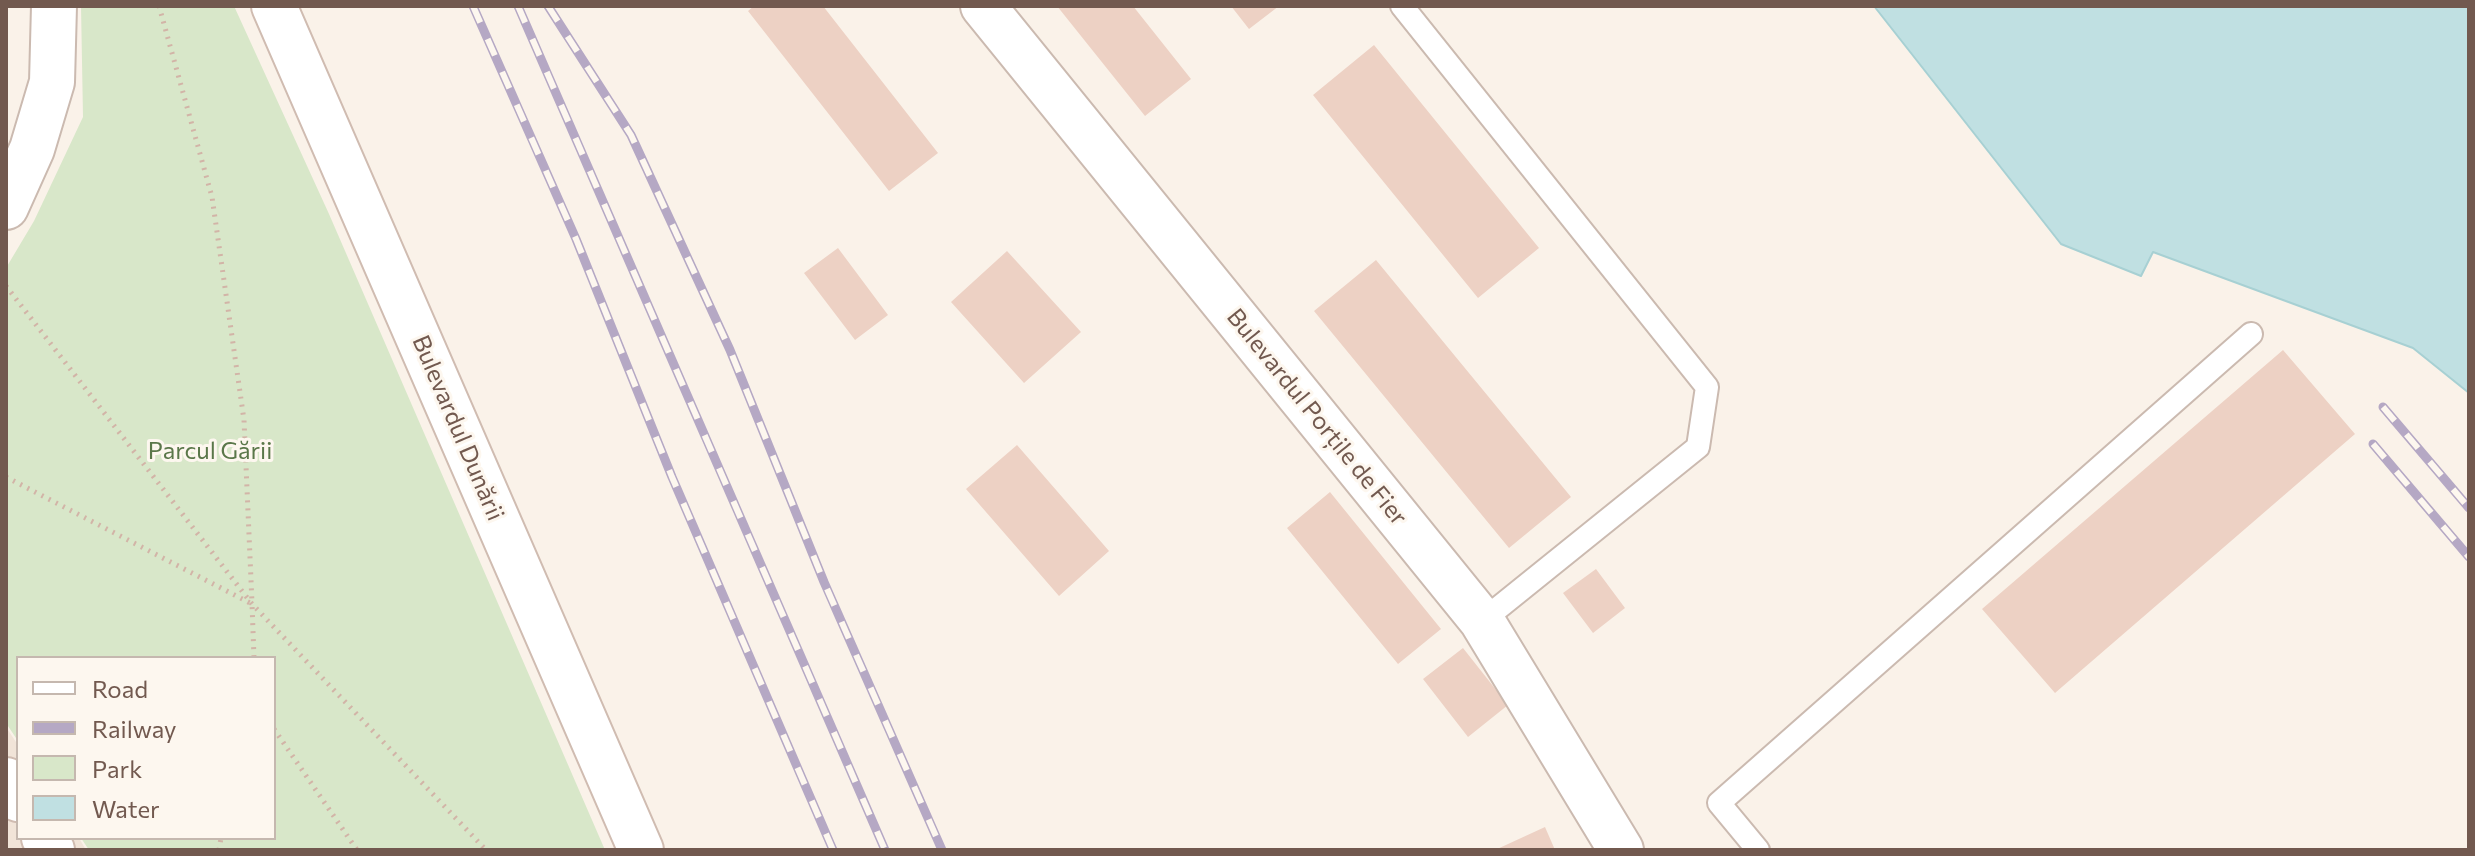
<!DOCTYPE html>
<html>
<head>
<meta charset="utf-8">
<style>
  body { margin:0 }
  #map { position:relative; width:2475px; height:856px; overflow:hidden; background:#faf2e9; font-family:Commissioner,sans-serif }
  canvas { display:block }
  .frame { position:absolute; inset:0; border:8px solid #72594f; pointer-events:none }
  .legend { position:absolute; left:16px; top:656px; width:260px; height:184px; box-sizing:border-box; background:#fdf7ef; border:2px solid #c5b8af; margin:0; padding:10px 14px; list-style:none; font-size:24px; color:#72594f }
  .legend li { display:flex; align-items:center; gap:16px; height:40px }
  .legend b { width:40px; border:2px solid #c5b8af }
</style>
</head>
<body>
<div id="map">
<canvas width="2475" height="856"></canvas>
<div class="frame"></div>
<ul class="legend">
<li><b style="height:10px;background:#fff"></b>Road</li>
<li><b style="height:10px;background:#b5a8c4"></b>Railway</li>
<li><b style="height:22px;background:#d8e7c9"></b>Park</li>
<li><b style="height:22px;background:#c0e0e2"></b>Water</li>
</ul>
</div>
<script>
const c = document.querySelector('canvas').getContext('2d');
c.lineJoin = 'round';
function fill(path, color) {
  c.fillStyle = color;
  c.fill(path, 'evenodd');
}
function poly(rows) {
  const path = new Path2D();
  for (const r of rows) {
    path.moveTo(r[0], r[1]);
    for (let i = 2; i < r.length; i += 2) path.lineTo(r[i], r[i + 1]);
  }
  return path;
}
function strokePath(path, color, width, dash) {
  c.strokeStyle = color;
  c.lineWidth = width;
  c.lineCap = dash ? 'butt' : 'round';
  c.setLineDash(dash || []);
  c.stroke(path);
}
function label(font, color, halo, rows, align = 'center') {
  c.font = font + ' Commissioner,sans-serif';
  c.lineWidth = 6;
  c.setLineDash([]);
  c.textBaseline = 'middle';
  c.strokeStyle = halo;
  c.fillStyle = color;
  for (const [text, x, y, turn = 0] of rows) {
    c.save();
    c.translate(x, y);
    c.rotate((+turn || 0) * Math.PI / 180);
    c.textAlign = isNaN(turn) ? turn : align;
    if (halo) c.strokeText(text, 0, 0);
    c.fillText(text, 0, 0);
    c.restore();
  }
}
const residential = poly([
  [6,727,18,745,18,838,79,838,86,850,6,850]
]);
const green = poly([
  [81,6,234,6,329,214,605,850,89,850,81,838,274,838,274,658,18,658,18,741,6,723,6,268,34,221,83,117]
]);
const water = poly([
  [1874,6,2469,6,2469,393,2413,348,2153,252,2141,276,2061,244,1874,6]
]);
const building = poly([
  [754,6,823,6,938,153,889,191,748,11],
  [1057,6,1133,6,1191,79,1145,116],
  [1231,6,1279,6,1249,29],
  [1374,45,1539,248,1478,298,1313,95],
  [838,248,888,315,855,340,804,273],
  [1007,251,1081,332,1024,383,951,302],
  [1376,260,1571,497,1509,548,1314,311],
  [2283,350,2355,434,2055,693,1982,609],
  [1017,445,1109,551,1059,596,966,489],
  [1330,492,1441,629,1398,664,1287,528],
  [1596,569,1625,608,1593,633,1563,593],
  [1463,648,1508,705,1468,737,1423,679],
  [1545,827,1555,850,1495,850]
]);
const path = poly([
  [159,6,212,197,244,420,252,603],
  [6,286,252,604,486,850],
  [6,477,252,604,254,658],
  [274,729,357,850],
  [219,850,221,838]
]);
const lane = poly([
  [1402,6,1707,387,1698,447,1482,621],
  [1758,850,1719,803,2251,334]
]);
const street = poly([
  [983,6,1482,621,1621,850],
  [6,207,32,149,52,82,54,6]
]);
const secondary = poly([
  [274,6,641,850],
  [6,780,18,799],
  [44,838,52,850]
]);
const rail = poly([
  [473,6,576,239,672,477,833,850],
  [518,6,885,850],
  [548,6,631,135,730,350,824,582,942,850],
  [2383,407,2469,508],
  [2373,444,2469,557]
]);
const streetNames = [
  ["Bulevardul Porțile de Fier",1317,417,51],
  ["Bulevardul Dunării",458,428,67]
];
const parkNames = [
  ["Parcul Gării",210,451]
];
fill(residential, '#f1e4d8');
fill(green, '#d8e7c9');
fill(water, '#c0e0e2');
strokePath(water, '#a7d0d3', 2);
fill(building, '#edd1c4');
strokePath(lane, '#cbbab0', 26);
strokePath(street, '#cbbab0', 48);
strokePath(secondary, '#d0bcb1', 48);
strokePath(path, '#d2b4a7', 5, [2, 6]);
strokePath(lane, '#fff', 22);
strokePath(street, '#fff', 44);
strokePath(secondary, '#fff', 44);
strokePath(rail, '#b5a8c4', 9);
strokePath(rail, '#fdf7ef', 6, [18]);
label('24px', '#72594f', '#fdf7ef', streetNames);
label('24px', '#5a7749', '#fdf7ef', parkNames);
</script>
</body>
</html>
